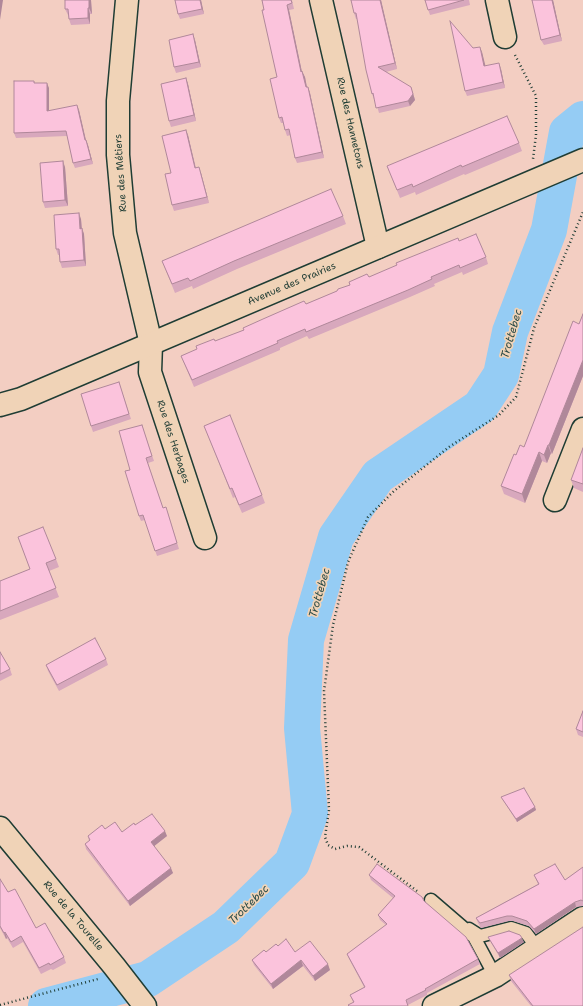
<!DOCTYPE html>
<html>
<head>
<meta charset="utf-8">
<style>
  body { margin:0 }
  canvas { display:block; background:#f3cec2 }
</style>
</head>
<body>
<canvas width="583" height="1006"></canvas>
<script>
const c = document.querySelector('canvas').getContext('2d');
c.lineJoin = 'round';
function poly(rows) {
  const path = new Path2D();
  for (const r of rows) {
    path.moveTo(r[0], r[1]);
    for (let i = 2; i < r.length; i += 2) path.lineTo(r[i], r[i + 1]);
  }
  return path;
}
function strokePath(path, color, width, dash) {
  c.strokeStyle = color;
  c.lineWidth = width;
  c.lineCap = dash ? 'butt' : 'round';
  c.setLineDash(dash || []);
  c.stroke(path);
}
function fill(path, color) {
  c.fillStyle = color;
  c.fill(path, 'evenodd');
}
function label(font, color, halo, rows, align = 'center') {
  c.font = font + ' "Shantell Sans",sans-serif';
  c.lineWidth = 3.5;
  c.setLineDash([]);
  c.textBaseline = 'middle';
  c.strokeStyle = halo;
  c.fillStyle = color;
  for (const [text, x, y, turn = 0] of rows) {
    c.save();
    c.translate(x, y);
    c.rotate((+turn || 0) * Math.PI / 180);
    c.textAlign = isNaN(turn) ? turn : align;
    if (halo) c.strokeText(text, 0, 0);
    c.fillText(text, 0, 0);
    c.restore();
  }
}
const river = poly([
  [46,1006,148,979,226,927,292,863,310,814,302,728,306,640,336,537,378,476,480,407,501,375,510,332,549,230,567,132,583,119]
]);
const path = poly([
  [515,55,536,96,536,135,533,159],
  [417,891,359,847,347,846,335,849,328,845,325,837,329,810,324,691,333,625,348,562,368,517,394,491,449,447,499,415,516,397,534,328,583,212],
  [0,1005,98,979]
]);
const lane = poly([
  [431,900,474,937,495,976],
  [469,929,480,936,511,928,526,933,538,949]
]);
const street = poly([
  [127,0,118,101,118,155,125,233,151,344,150,372,205,538],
  [321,0,378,247],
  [497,0,505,37],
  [555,500,583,429],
  [0,828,114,966,145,1006],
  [434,1006,495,976,583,918]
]);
const secondary = poly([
  [0,405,21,399,583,160]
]);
const wall = poly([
  [91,0,92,14,90,14,90,24,71,25,69,19,68,15,65,9],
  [175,0,201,0,204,14,180,19,178,14],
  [262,0,292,0,294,9,289,10,302,72,305,77,307,87,308,87,310,93,324,158,297,163,295,158,291,135,287,136,285,130,283,123,281,123,279,118,277,77],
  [381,0,397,69,386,72,413,93,415,100,410,106,379,113,375,99,374,99,372,94,357,19,356,19,354,13],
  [425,0,469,0,470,5,430,15],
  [532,0,553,0,562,41,544,45,541,40],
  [195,40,201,67,176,73,174,67],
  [482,52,485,66,501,69,505,88,467,96,465,91],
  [186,78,188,84,196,121,171,127,169,121],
  [34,81,35,83,49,88,49,111,79,110,86,140,88,145,93,164,75,168,73,163,67,136,16,138,14,133],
  [188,135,196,168,201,173,209,203,174,211,172,205,171,173],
  [519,143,522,151,465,175,464,174,416,195,415,192,400,198,387,166],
  [65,167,68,206,45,208,43,202],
  [343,216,346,224,237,269,193,289,192,286,175,293,162,261],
  [81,219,82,228,84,234,86,266,62,268,60,262,59,255,58,255,56,249],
  [459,241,486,257,488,264,463,275,462,272,434,284,435,286,410,297,309,339,307,336,280,348,280,350,194,387,181,356,337,291,369,277],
  [583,314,583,376,552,454,551,453,547,463,542,461,525,503,504,494,501,486,516,455,524,447],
  [119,382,131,419,93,432,91,426],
  [142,425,154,461,148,463,163,508,168,513,179,549,157,556,145,520,141,521,139,516,130,470],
  [204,426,262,495,265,503,242,513,235,497,233,498],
  [583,448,583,492,574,488,571,480],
  [18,537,56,559,59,567,49,571,59,597,0,620,0,581,30,569],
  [0,652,10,669,12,675,0,681],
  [106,659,108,665,59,691,48,671,46,665],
  [583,711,583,737,578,735,576,729],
  [501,797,535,807,536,810,517,822,503,800],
  [135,825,167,836,154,846,173,873,130,906,86,849,85,844,89,841,88,836,105,829,122,832],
  [583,867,583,906,576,907,536,934,529,926,513,921,509,921,481,928,478,923,476,918,538,884,534,875,565,880],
  [369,875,424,901,478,959,480,964,427,993,427,995,408,1005,353,1002,350,995,364,987,349,959,347,954,386,925,380,920,378,915,393,898,371,880],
  [0,879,8,892,36,928,64,957,66,963,53,970,51,969,41,974,23,942,13,948,7,938,6,939,0,928],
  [488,937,524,942,500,958,490,941],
  [278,946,295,952,330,970,315,981,303,966,273,989,254,965,252,960],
  [509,975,583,1006,531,1006,511,981]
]);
const shadedWall = poly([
  [0,0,3,0,0,20],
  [89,0,91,0,92,14,89,8],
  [200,0,201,0,204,14,202,9],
  [380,0,381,0,397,69,395,63],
  [552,0,553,0,562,41,560,35],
  [287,5,289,10,303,77,301,72],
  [88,8,90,14,90,24,88,18],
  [193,34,195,40,201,67,199,62],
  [480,47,482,52,487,72,484,66],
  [499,63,501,69,505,88,503,82],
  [302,71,305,77,308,93,306,87],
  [186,78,188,84,196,121,194,115],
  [47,83,49,88,49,117,47,111],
  [308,87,310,93,324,158,322,152],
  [411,87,415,100,410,106,408,101],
  [77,105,79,110,87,145,85,140],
  [186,130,188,135,197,174,195,168],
  [86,140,88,145,93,164,91,159],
  [63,161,65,167,68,206,65,200],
  [199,167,201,173,209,203,207,197],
  [79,213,81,219,82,234,80,229],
  [82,228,84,234,86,266,84,260],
  [583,360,583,376,552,454,549,445],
  [548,445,551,453,547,463,544,455],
  [539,452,542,461,525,503,522,494],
  [535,807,536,810,517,822,516,819],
  [165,831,167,836,153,847,151,842],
  [171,868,173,873,130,906,128,901],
  [575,902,576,907,536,934,534,929],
  [5,932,7,938,6,939,4,933],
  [522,938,524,942,500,958,498,953],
  [301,960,303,966,273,989,271,984],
  [328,964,330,970,315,981,313,976]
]);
const building = poly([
  [65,0,89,0,89,8,88,8,88,18,69,19,68,9,65,9,65,0],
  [175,0,200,0,202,9,178,14,175,0],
  [262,0,291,0,292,3,287,5,301,72,302,71,306,87,308,87,322,152,295,158,289,129,285,130,282,117,279,118,270,79,277,77,262,10,264,10,262,0],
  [351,0,380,0,395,63,378,67,411,87,413,94,408,101,376,108,373,93,372,94,366,70,356,13,354,13,351,0],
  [425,0,464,0,428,10,425,0],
  [532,0,552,0,560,35,541,40,532,0],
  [450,21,473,48,480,47,484,66,499,63,503,82,465,91,450,21],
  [193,34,199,62,174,67,169,40,193,34],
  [186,78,194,115,169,121,161,84,186,78],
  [14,81,34,81,34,83,47,83,47,111,77,105,85,140,86,140,91,159,73,163,66,131,14,133,14,81],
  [507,116,519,143,462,167,461,165,413,187,412,184,397,190,387,166,507,116],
  [186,130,195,168,199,167,207,197,172,205,165,174,171,173,162,136,186,130],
  [63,161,65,200,43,202,40,163,63,161],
  [331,189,343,216,234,261,190,281,188,278,172,284,162,261,331,189],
  [79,213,80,229,82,228,84,260,60,262,59,249,56,249,54,215,79,213],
  [476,234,486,257,460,268,459,265,431,277,432,279,408,290,306,332,305,329,277,341,278,343,192,380,181,356,197,349,196,346,214,339,215,341,244,330,243,328,263,319,304,301,306,304,337,291,338,289,350,285,349,282,367,274,369,277,397,265,396,263,458,238,459,241,476,234],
  [583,314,583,360,549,445,548,445,544,455,539,452,522,494,501,486,514,454,516,455,520,445,524,447,573,321,579,324,583,314],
  [119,382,129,414,91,426,81,394,119,382],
  [230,415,262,495,239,505,232,488,230,489,204,426,230,415],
  [142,425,152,456,146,458,163,508,166,507,177,543,155,551,143,515,139,516,125,471,130,470,119,431,142,425],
  [583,448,583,484,571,480,583,448],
  [43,527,56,559,46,563,56,588,0,611,0,581,30,569,18,537,43,527],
  [95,638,106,659,57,685,46,665,95,638],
  [0,652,10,669,0,674,0,652],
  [583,711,583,732,576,729,583,711],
  [524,788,535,807,516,819,501,797,524,788],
  [152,814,165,831,151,842,171,868,128,901,85,844,90,840,88,836,102,825,105,829,115,822,122,832,134,823,135,825,152,814],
  [377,864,422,897,424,901,466,937,478,959,425,989,426,990,406,1000,408,1006,349,1006,348,1005,354,1002,350,995,365,987,347,954,387,924,378,915,395,896,369,875,377,864],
  [555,864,565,880,583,867,583,901,581,900,575,902,534,929,527,921,512,916,507,916,480,923,476,918,539,884,534,875,555,864],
  [0,879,8,892,15,889,36,928,45,923,64,957,50,965,49,963,39,968,21,936,11,942,5,932,4,933,0,926,0,879],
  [583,927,583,1006,533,1006,509,975,583,927],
  [509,931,520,935,522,938,498,953,488,937,509,931],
  [286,939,295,952,310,941,328,964,313,976,301,960,271,984,252,960,264,950,266,952,276,944,278,946,286,939]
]);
const streetNames = [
  ["Rue des Hannetons",350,123,77],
  ["Rue des Métiers",121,173,-94],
  ["Avenue des Prairies",292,284,-23],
  ["Rue des Herbages",173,442,72],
  ["Rue de la Tourelle",73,916,50]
];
const waterNames = [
  ["Trottebec",512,334,-74],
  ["Trottebec",320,593,-74],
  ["Trottebec",249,905,-44]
];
strokePath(river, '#95ccf4', 36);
strokePath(lane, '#1f3d34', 15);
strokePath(street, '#1f3d34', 25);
strokePath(secondary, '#1f3d34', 25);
strokePath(path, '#1f3d34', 2.5, [1, 3]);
strokePath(lane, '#f0d3b7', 12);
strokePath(street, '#f0d3b7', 22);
strokePath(secondary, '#f0d3b7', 22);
fill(wall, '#d8a8bd');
fill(shadedWall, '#b0889a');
fill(building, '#fbc3dc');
strokePath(building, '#b0889a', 1);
label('10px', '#1f3d34', '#f0d3b7', streetNames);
label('italic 11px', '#2b4b47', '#f0d3b7', waterNames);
</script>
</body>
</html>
